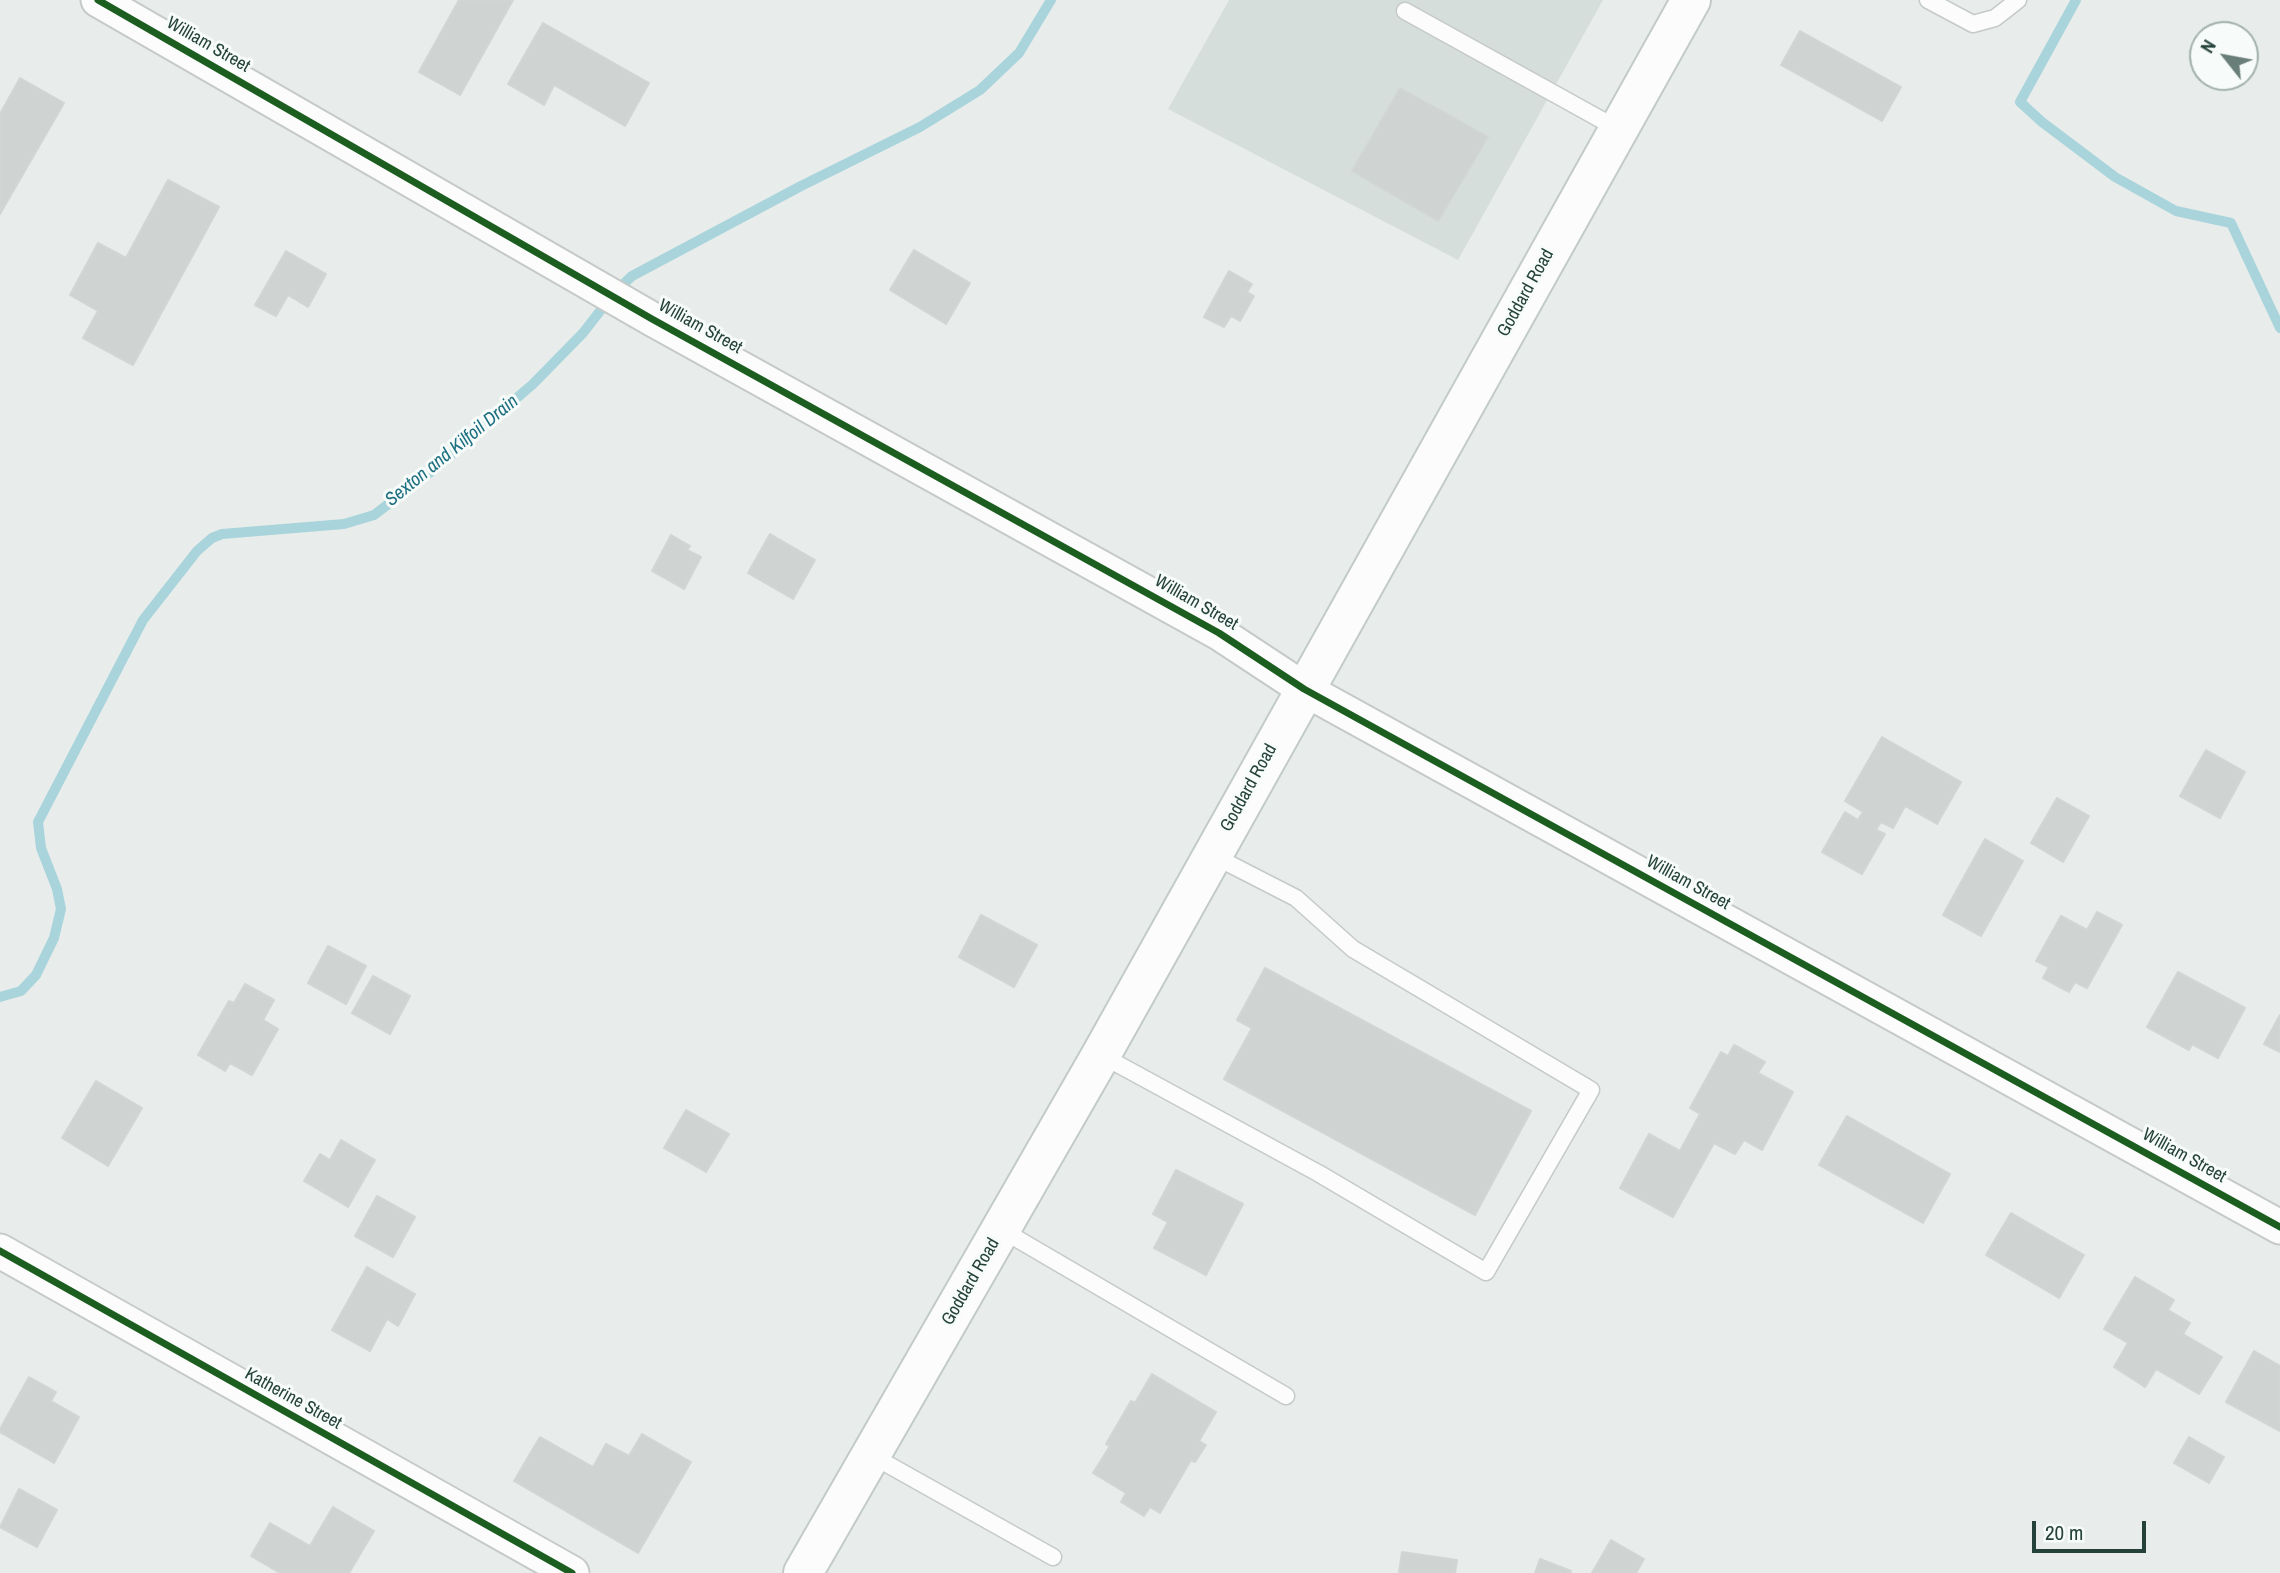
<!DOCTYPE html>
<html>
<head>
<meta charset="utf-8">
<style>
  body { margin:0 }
  #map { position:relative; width:2280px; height:1573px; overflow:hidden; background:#e8edeb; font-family:"Archivo Narrow",sans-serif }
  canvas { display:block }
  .north { position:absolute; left:2189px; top:21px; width:70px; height:70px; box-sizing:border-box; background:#f7fbf9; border:2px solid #a3b1ad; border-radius:50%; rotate:301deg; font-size:19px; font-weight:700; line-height:28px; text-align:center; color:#24423a }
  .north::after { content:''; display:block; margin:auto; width:24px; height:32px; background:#697e78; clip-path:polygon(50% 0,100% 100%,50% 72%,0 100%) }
  .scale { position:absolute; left:2032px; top:1521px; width:114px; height:32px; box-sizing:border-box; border:4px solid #24423a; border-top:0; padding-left:9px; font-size:21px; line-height:24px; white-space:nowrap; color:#24423a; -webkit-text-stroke:5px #f7fbf9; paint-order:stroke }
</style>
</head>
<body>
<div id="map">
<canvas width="2280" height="1573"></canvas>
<div class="north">N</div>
<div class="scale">20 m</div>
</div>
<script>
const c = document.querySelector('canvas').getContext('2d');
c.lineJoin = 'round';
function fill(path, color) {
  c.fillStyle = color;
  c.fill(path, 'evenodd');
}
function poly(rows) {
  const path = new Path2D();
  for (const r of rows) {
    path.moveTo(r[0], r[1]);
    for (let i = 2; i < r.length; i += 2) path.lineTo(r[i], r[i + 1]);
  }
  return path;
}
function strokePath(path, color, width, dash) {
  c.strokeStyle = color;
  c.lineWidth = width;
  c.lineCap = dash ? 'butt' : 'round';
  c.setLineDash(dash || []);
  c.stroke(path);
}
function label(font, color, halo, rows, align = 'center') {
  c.font = font + ' "Archivo Narrow",sans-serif';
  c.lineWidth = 6;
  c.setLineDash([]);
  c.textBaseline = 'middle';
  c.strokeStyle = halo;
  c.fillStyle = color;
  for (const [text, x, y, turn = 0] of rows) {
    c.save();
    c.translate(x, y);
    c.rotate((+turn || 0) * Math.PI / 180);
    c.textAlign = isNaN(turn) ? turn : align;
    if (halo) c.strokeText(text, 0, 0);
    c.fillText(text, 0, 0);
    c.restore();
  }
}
const built = poly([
  [1229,0,1603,0,1458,260,1168,109]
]);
const stream = poly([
  [2076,0,2020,102,2042,122,2115,177,2176,211,2231,223,2280,328],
  [0,997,21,991,36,975,54,938,61,909,57,889,41,848,38,822,143,620,197,551,212,538,222,534,344,524,374,515,432,471,533,384,583,333,614,293,632,276,801,186,920,127,980,90,1019,53,1051,0]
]);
const building = poly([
  [459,0,513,0,460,95,419,72,459,0],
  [543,23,649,83,625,126,554,85,544,105,508,84,543,23],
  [1800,31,1901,87,1882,121,1781,65,1800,31],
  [20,78,64,103,0,214,0,114,20,78],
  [1400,88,1488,137,1438,221,1352,171,1400,88],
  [168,180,219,207,133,365,83,338,98,311,70,295,98,243,126,258,168,180],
  [914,250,970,283,946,324,890,290,914,250],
  [286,251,326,274,308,307,288,295,276,316,255,305,286,251],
  [1229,271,1252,284,1247,292,1254,296,1240,321,1231,316,1224,327,1204,317,1229,271],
  [770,534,815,560,793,599,748,573,770,534],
  [671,535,690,546,687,550,701,557,684,589,652,571,671,535],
  [1882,737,1961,782,1937,824,1905,806,1893,828,1881,822,1876,830,1885,834,1862,874,1822,852,1845,812,1858,820,1863,812,1845,801,1882,737],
  [2206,750,2245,772,2220,818,2180,796,2206,750],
  [2057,798,2089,816,2063,862,2031,843,2057,798],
  [1985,839,2023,861,1981,936,1943,915,1985,839],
  [2097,912,2122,925,2087,988,2075,982,2069,992,2043,978,2049,967,2036,961,2061,916,2087,930,2097,912],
  [981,915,1037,945,1014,987,959,957,981,915],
  [328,946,366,966,346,1004,308,983,328,946],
  [1265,968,1531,1111,1475,1215,1224,1079,1252,1028,1237,1020,1265,968],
  [2178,972,2245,1008,2218,1058,2192,1044,2189,1050,2147,1027,2178,972],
  [373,976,410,996,390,1034,352,1013,373,976],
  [245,984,274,1000,263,1020,278,1029,252,1075,230,1063,225,1071,198,1055,229,1001,234,1003,245,984],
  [2280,1015,2280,1052,2264,1044,2280,1015],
  [1734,1045,1765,1062,1758,1073,1793,1092,1762,1150,1744,1140,1735,1154,1714,1143,1673,1217,1620,1188,1649,1134,1680,1151,1700,1114,1690,1108,1721,1052,1728,1056,1734,1045],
  [96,1081,142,1108,108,1166,62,1138,96,1081],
  [686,1110,729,1134,706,1172,664,1148,686,1110],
  [1847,1116,1950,1174,1923,1223,1819,1165,1847,1116],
  [341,1140,375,1160,348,1207,304,1181,320,1154,330,1160,341,1140],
  [1176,1170,1243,1204,1206,1275,1154,1248,1168,1222,1153,1214,1176,1170],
  [377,1196,415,1217,393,1257,355,1236,377,1196],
  [2011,1213,2084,1255,2059,1298,1986,1255,2011,1213],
  [367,1267,415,1294,398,1326,387,1319,370,1351,332,1330,367,1267],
  [2135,1277,2174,1300,2168,1310,2190,1323,2183,1334,2222,1357,2199,1394,2156,1369,2145,1387,2114,1367,2128,1343,2104,1329,2135,1277],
  [2254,1351,2280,1366,2280,1431,2226,1402,2254,1351],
  [1152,1374,1216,1412,1199,1441,1206,1445,1195,1462,1191,1460,1160,1513,1150,1507,1144,1516,1121,1502,1126,1493,1093,1473,1110,1446,1106,1444,1131,1401,1135,1403,1152,1374],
  [29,1377,56,1392,51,1401,79,1417,54,1463,0,1432,0,1429,29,1377],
  [642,1434,691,1462,638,1553,514,1481,540,1437,593,1467,606,1444,629,1456,642,1434],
  [2189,1437,2224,1457,2209,1483,2174,1463,2189,1437],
  [19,1489,57,1510,37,1547,0,1527,19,1489],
  [333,1507,374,1531,349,1573,280,1573,251,1556,270,1523,310,1546,333,1507],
  [1611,1540,1644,1559,1636,1573,1592,1573,1611,1540],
  [1402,1552,1457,1560,1455,1573,1399,1573,1402,1552],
  [1540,1559,1571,1571,1570,1573,1535,1573,1540,1559]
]);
const lane = poly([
  [1928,0,1973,24,1995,18,2018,0],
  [1405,11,1618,129],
  [1101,1055,1318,1173,1486,1272,1591,1090,1353,949,1296,898,1212,855],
  [1002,1230,1286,1396],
  [871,1455,1053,1557]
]);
const street = poly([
  [98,0,652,319,1219,633,1304,689,2280,1227],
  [0,1251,572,1573]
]);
const secondary = poly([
  [803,1573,1101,1055,1691,0]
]);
const cycleway = poly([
  [98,0,652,319,1219,633,1304,689,2280,1227],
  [0,1251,572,1573]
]);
const streetNames = [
  ["William Street",208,45,30],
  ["Goddard Road",1526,293,-61],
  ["William Street",700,327,29],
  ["William Street",1196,603,30],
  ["Goddard Road",1249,788,-61],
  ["William Street",1688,883,29],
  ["William Street",2184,1156,29],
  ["Goddard Road",971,1282,-60],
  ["Katherine Street",293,1399,29]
];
const waterNames = [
  ["Sexton and Kilfoil Drain",452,451,-39]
];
fill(built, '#d6dedb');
strokePath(stream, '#a9d4db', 10);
fill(building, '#cfd4d2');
strokePath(building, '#d1d6d4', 2);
strokePath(lane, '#c5cac8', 19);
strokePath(street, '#c5cac8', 37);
strokePath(secondary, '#c3cbc8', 42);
strokePath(lane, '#fcfcfc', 16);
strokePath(street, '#fcfcfc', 33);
strokePath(secondary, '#fcfcfc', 38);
strokePath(cycleway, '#1b5e20', 7);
label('18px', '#24423a', '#f7fbf9', streetNames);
label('italic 19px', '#1c6f80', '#f7fbf9', waterNames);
</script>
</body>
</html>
